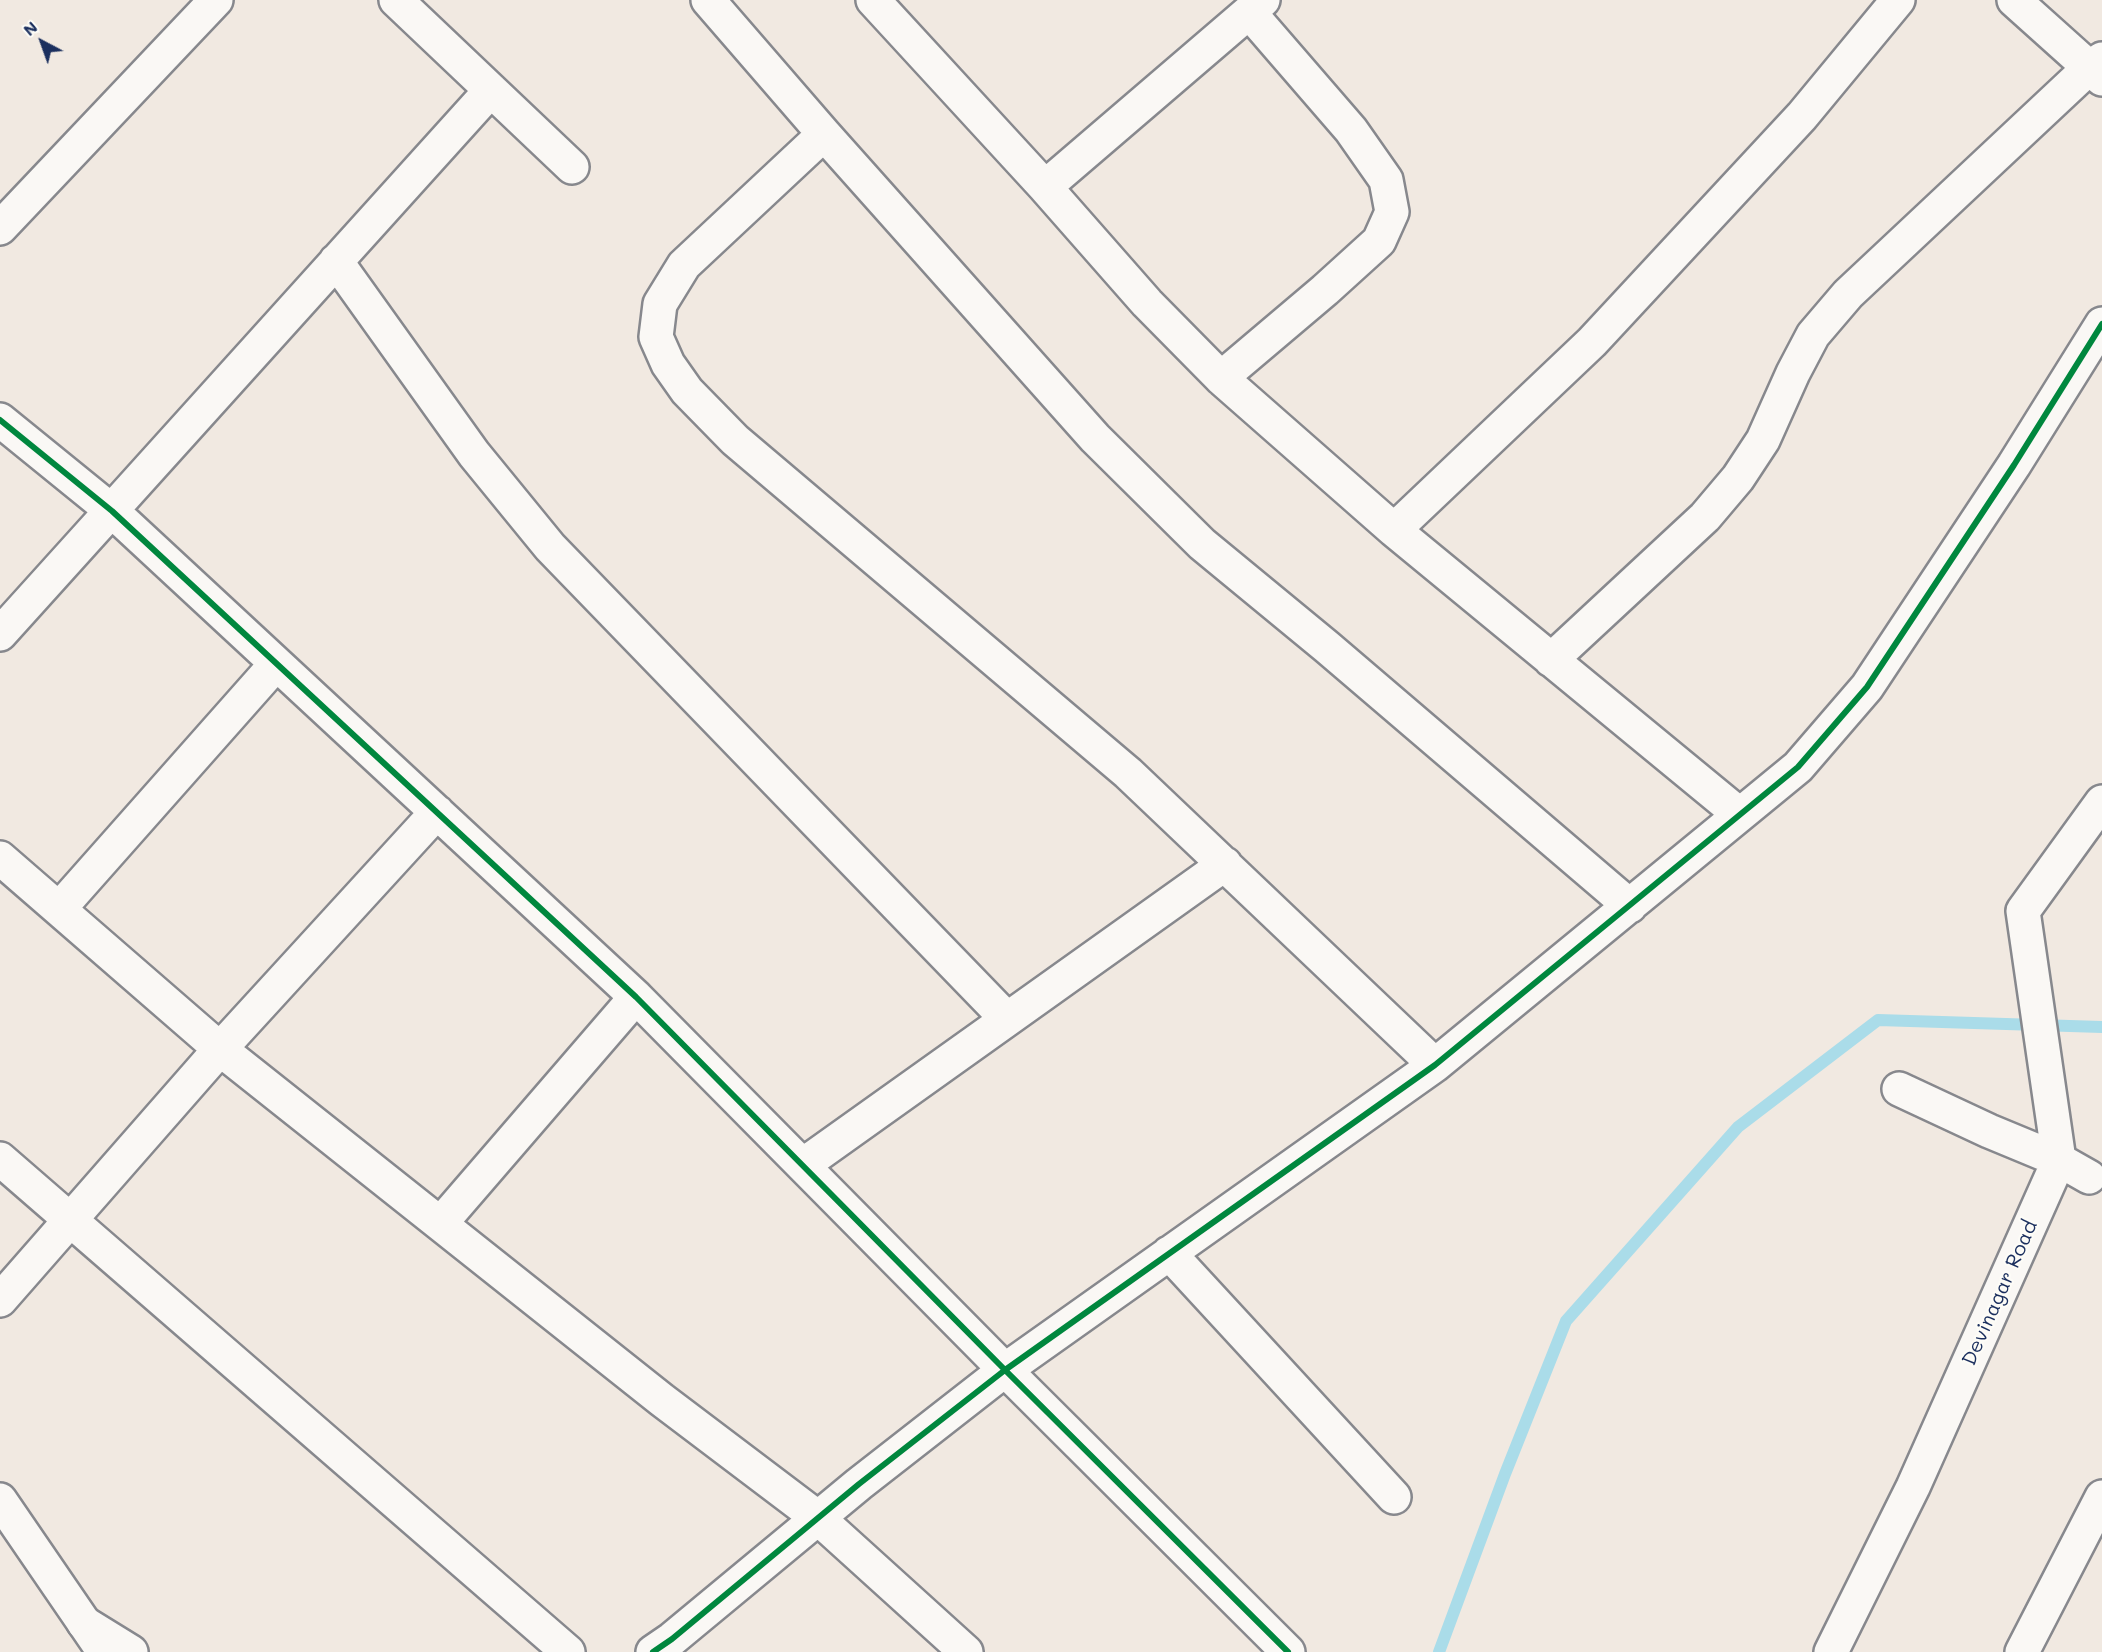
<!DOCTYPE html>
<html>
<head>
<meta charset="utf-8">
<style>
  body { margin:0 }
  #map { position:relative; width:2102px; height:1652px; overflow:hidden; background:#f1e9e1; font-family:Mali,sans-serif }
  canvas { display:block }
  .north { position:absolute; left:12px; top:12px; width:60px; height:60px; -webkit-text-stroke:4px #fdfcf7; paint-order:stroke; rotate:319deg; font-size:16px; font-weight:700; line-height:24px; text-align:center; color:#1b2f5e }
  .north::after { content:''; display:block; margin:auto; width:21px; height:27px; background:#1b2f5e; clip-path:polygon(50% 0,100% 100%,50% 72%,0 100%) }
</style>
</head>
<body>
<div id="map">
<canvas width="2102" height="1652"></canvas>
<div class="north">N</div>
</div>
<script>
const c = document.querySelector('canvas').getContext('2d');
c.lineJoin = 'round';
function poly(rows) {
  const path = new Path2D();
  for (const r of rows) {
    path.moveTo(r[0], r[1]);
    for (let i = 2; i < r.length; i += 2) path.lineTo(r[i], r[i + 1]);
  }
  return path;
}
function strokePath(path, color, width, dash) {
  c.strokeStyle = color;
  c.lineWidth = width;
  c.lineCap = dash ? 'butt' : 'round';
  c.setLineDash(dash || []);
  c.stroke(path);
}
function label(font, color, halo, rows, align = 'center') {
  c.font = font + ' Mali,sans-serif';
  c.lineWidth = 4.5;
  c.setLineDash([]);
  c.textBaseline = 'middle';
  c.strokeStyle = halo;
  c.fillStyle = color;
  for (const [text, x, y, turn = 0] of rows) {
    c.save();
    c.translate(x, y);
    c.rotate((+turn || 0) * Math.PI / 180);
    c.textAlign = isNaN(turn) ? turn : align;
    if (halo) c.strokeText(text, 0, 0);
    c.fillText(text, 0, 0);
    c.restore();
  }
}
const stream = poly([
  [1439,1652,1505,1474,1566,1321,1738,1127,1878,1020,2102,1027]
]);
const minor = poly([
  [396,0,572,167],
  [708,0,824,134,1095,438,1202,544,1327,647,1630,906],
  [873,0,1045,187,1147,303,1221,378,1394,530,1739,814],
  [2014,0,2102,79],
  [824,134,684,265,660,304,656,337,668,364,687,391,735,440,1128,773,1435,1065],
  [1045,187,1263,0],
  [0,228,216,0],
  [336,261,474,454,550,547,1007,1019],
  [1221,378,1325,290,1379,241,1392,212,1386,180,1351,130,1249,12],
  [0,420,112,511,636,997,1005,1370,1288,1652],
  [1394,530,1592,342,1802,116,1898,0],
  [0,634,491,90],
  [1551,660,1705,517,1738,478,1763,440,1793,373,1813,335,1848,294,2090,67,2102,59],
  [0,858,220,1049,662,1400,818,1518,966,1652],
  [59,909,276,664],
  [1899,1089,1989,1131,2059,1160,2089,1177],
  [0,1159,568,1652],
  [803,1165,1225,864],
  [441,1223,636,997],
  [1169,1253,1394,1497],
  [0,1300,220,1049,437,812],
  [84,1623,131,1652],
  [653,1652,672,1639,859,1484,1005,1370,1435,1065,1798,767,1867,687,2014,465,2102,324],
  [1831,1652,1913,1487,2059,1160,2023,911,2102,802],
  [2022,1652,2102,1497]
]);
const tertiary = poly([
  [0,1500,104,1652]
]);
const cycleway = poly([
  [0,420,112,511,636,997,1005,1370,1288,1652],
  [653,1652,672,1639,859,1484,1005,1370,1435,1065,1798,767,1867,687,2014,465,2102,324]
]);
const streetNames = [
  ["Devinagar Road",2000,1293,-66]
];
strokePath(stream, '#aadce9', 12);
strokePath(minor, '#87888d', 38);
strokePath(tertiary, '#87888d', 38);
strokePath(minor, '#faf8f5', 33);
strokePath(tertiary, '#faf8f5', 33);
strokePath(cycleway, '#00873e', 6);
label('20px', '#1b2f5e', '#fdfcf7', streetNames);
</script>
</body>
</html>
